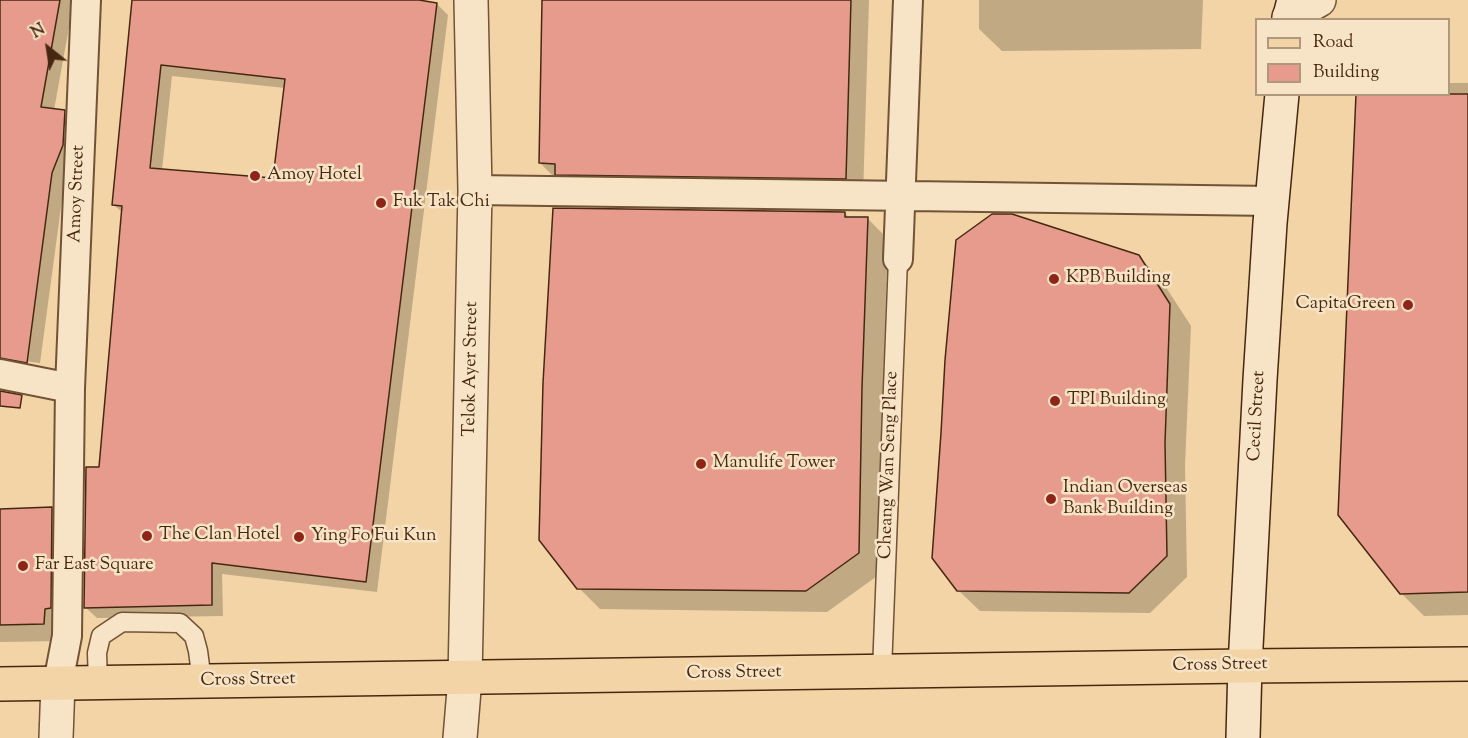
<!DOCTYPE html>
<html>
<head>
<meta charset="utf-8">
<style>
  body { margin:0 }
  #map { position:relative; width:1468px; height:738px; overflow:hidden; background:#f2d4a6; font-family:"Sorts Mill Goudy",serif }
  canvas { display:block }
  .legend { position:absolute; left:1255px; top:18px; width:195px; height:78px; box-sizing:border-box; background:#f7e3c5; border:2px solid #b0987d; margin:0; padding:8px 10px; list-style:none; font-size:18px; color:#462811 }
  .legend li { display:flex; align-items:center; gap:12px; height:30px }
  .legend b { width:30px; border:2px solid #b0987d }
  .north { position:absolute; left:18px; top:18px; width:60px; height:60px; -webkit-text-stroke:4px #f7e3c5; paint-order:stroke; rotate:330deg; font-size:16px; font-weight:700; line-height:24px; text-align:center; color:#462811 }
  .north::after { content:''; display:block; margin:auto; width:21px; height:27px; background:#462811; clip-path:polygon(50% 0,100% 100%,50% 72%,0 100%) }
</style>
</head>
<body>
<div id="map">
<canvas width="1468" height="738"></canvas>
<ul class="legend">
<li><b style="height:8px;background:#f2d4a6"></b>Road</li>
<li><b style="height:16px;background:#e79b8c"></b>Building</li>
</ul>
<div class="north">N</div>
</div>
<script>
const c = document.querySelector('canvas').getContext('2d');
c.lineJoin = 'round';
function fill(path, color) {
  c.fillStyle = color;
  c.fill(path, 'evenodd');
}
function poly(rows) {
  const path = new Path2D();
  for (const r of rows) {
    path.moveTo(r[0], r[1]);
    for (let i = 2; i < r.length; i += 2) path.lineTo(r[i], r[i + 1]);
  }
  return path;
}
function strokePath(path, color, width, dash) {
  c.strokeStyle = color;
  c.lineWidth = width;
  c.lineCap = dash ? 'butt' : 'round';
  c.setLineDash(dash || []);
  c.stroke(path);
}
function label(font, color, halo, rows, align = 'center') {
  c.font = font + ' "Sorts Mill Goudy",serif';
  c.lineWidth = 5;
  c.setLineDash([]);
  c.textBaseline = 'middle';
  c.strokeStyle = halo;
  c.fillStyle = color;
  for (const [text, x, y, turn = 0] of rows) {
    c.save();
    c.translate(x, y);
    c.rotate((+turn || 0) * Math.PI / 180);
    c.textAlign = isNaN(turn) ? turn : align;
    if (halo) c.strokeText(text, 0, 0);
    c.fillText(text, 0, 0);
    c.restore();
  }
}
const shadow = poly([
  [0,0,74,0,54,110,64,112,76,124,75,158,64,185,40,363,0,358],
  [133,0,405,0,437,4,448,15,377,592,222,574,223,616,97,618,85,607,100,468,123,213,114,205],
  [172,76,285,88,274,179,162,170],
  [543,0,869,0,863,196,558,181,540,163],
  [979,0,1203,0,1201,49,1002,51,979,29],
  [1448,83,1468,83,1468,615,1424,616,1401,593],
  [845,213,850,219,867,218,888,239,882,410,880,574,827,612,600,609,579,588],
  [1139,257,1160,278,1191,326,1185,465,1187,577,1150,613,980,611,958,590],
  [51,508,69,526,62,641,0,642,0,511]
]);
const building = poly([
  [0,0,60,0,41,107,65,110,63,145,52,173,27,363,0,358,0,0],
  [132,0,419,0,437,3,366,582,212,563,212,605,84,608,86,467,99,467,122,206,112,205,132,0],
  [161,65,285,79,273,178,150,168,161,65],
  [542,0,851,0,846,179,555,175,555,164,539,163,542,0],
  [1356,94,1468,94,1468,592,1400,594,1338,515,1356,94],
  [553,208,845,212,845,217,868,217,862,388,859,553,806,591,577,589,539,540,543,383,553,208],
  [992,214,1012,214,1139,255,1170,304,1165,443,1167,556,1129,593,957,591,932,558,941,433,945,360,956,240,992,214],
  [0,391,22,395,20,408,0,406,0,391],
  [52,507,51,608,45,609,44,624,0,625,0,509,52,507]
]);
const service = poly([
  [882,671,898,259],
  [98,683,97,653,101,636,122,622,180,623,194,636,198,651,202,681]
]);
const pedestrian = poly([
  [475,190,1272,201],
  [898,259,908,0],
  [0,374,70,388],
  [58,683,67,636,70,388,86,0]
]);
const minor = poly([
  [1289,17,1319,0],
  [56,738,58,683],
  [460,738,465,678,475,190,471,0]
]);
const secondary = poly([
  [1289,20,1294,0],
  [1243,738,1245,666,1260,380,1270,223,1282,94]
]);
const primary = poly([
  [0,684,1245,666,1468,664]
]);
const markers = [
  [255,176,6,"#8f2418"],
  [381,203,6,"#8f2418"],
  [1054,279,6,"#8f2418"],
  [1408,305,6,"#8f2418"],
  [1055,401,6,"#8f2418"],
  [701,464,6,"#8f2418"],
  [1051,499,6,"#8f2418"],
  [147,536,6,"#8f2418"],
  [299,537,6,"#8f2418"],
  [23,566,6,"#8f2418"]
];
const poiNames = [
  ["Amoy Hotel",267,176],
  ["Fuk Tak Chi",393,203],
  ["KPB Building",1066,279],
  ["CapitaGreen",1396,305,"right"],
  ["TPI Building",1067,401],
  ["Manulife Tower",713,464],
  ["Indian Overseas",1063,489],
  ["Bank Building",1063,510],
  ["The Clan Hotel",159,536],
  ["Ying Fo Fui Kun",311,537],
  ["Far East Square",35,566]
];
const streetNames = [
  ["Amoy Street",78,194,-88],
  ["Telok Ayer Street",472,369,-89],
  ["Cecil Street",1258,416,-87],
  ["Cheang Wan Seng Place",890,465,-88],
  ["Cross Street",1220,666,-1],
  ["Cross Street",734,674,-1],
  ["Cross Street",248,681,-1]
];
fill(shadow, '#0003');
fill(building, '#e79b8c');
strokePath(building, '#462811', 1.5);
strokePath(service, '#715336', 21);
strokePath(pedestrian, '#715336', 32);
strokePath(minor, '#715336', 36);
strokePath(secondary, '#462811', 36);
strokePath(primary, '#462811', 36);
strokePath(service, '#f7e3c5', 18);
strokePath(pedestrian, '#f7e3c5', 28);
strokePath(minor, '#f7e3c5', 33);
strokePath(secondary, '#f7e3c5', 33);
strokePath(primary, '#f2d4a6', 33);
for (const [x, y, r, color] of markers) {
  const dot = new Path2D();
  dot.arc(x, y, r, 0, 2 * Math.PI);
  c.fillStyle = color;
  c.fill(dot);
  strokePath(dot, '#f7e3c5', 2);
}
label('18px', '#462811', '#f7e3c5', poiNames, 'left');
label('18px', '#462811', '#f7e3c5', streetNames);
</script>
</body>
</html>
